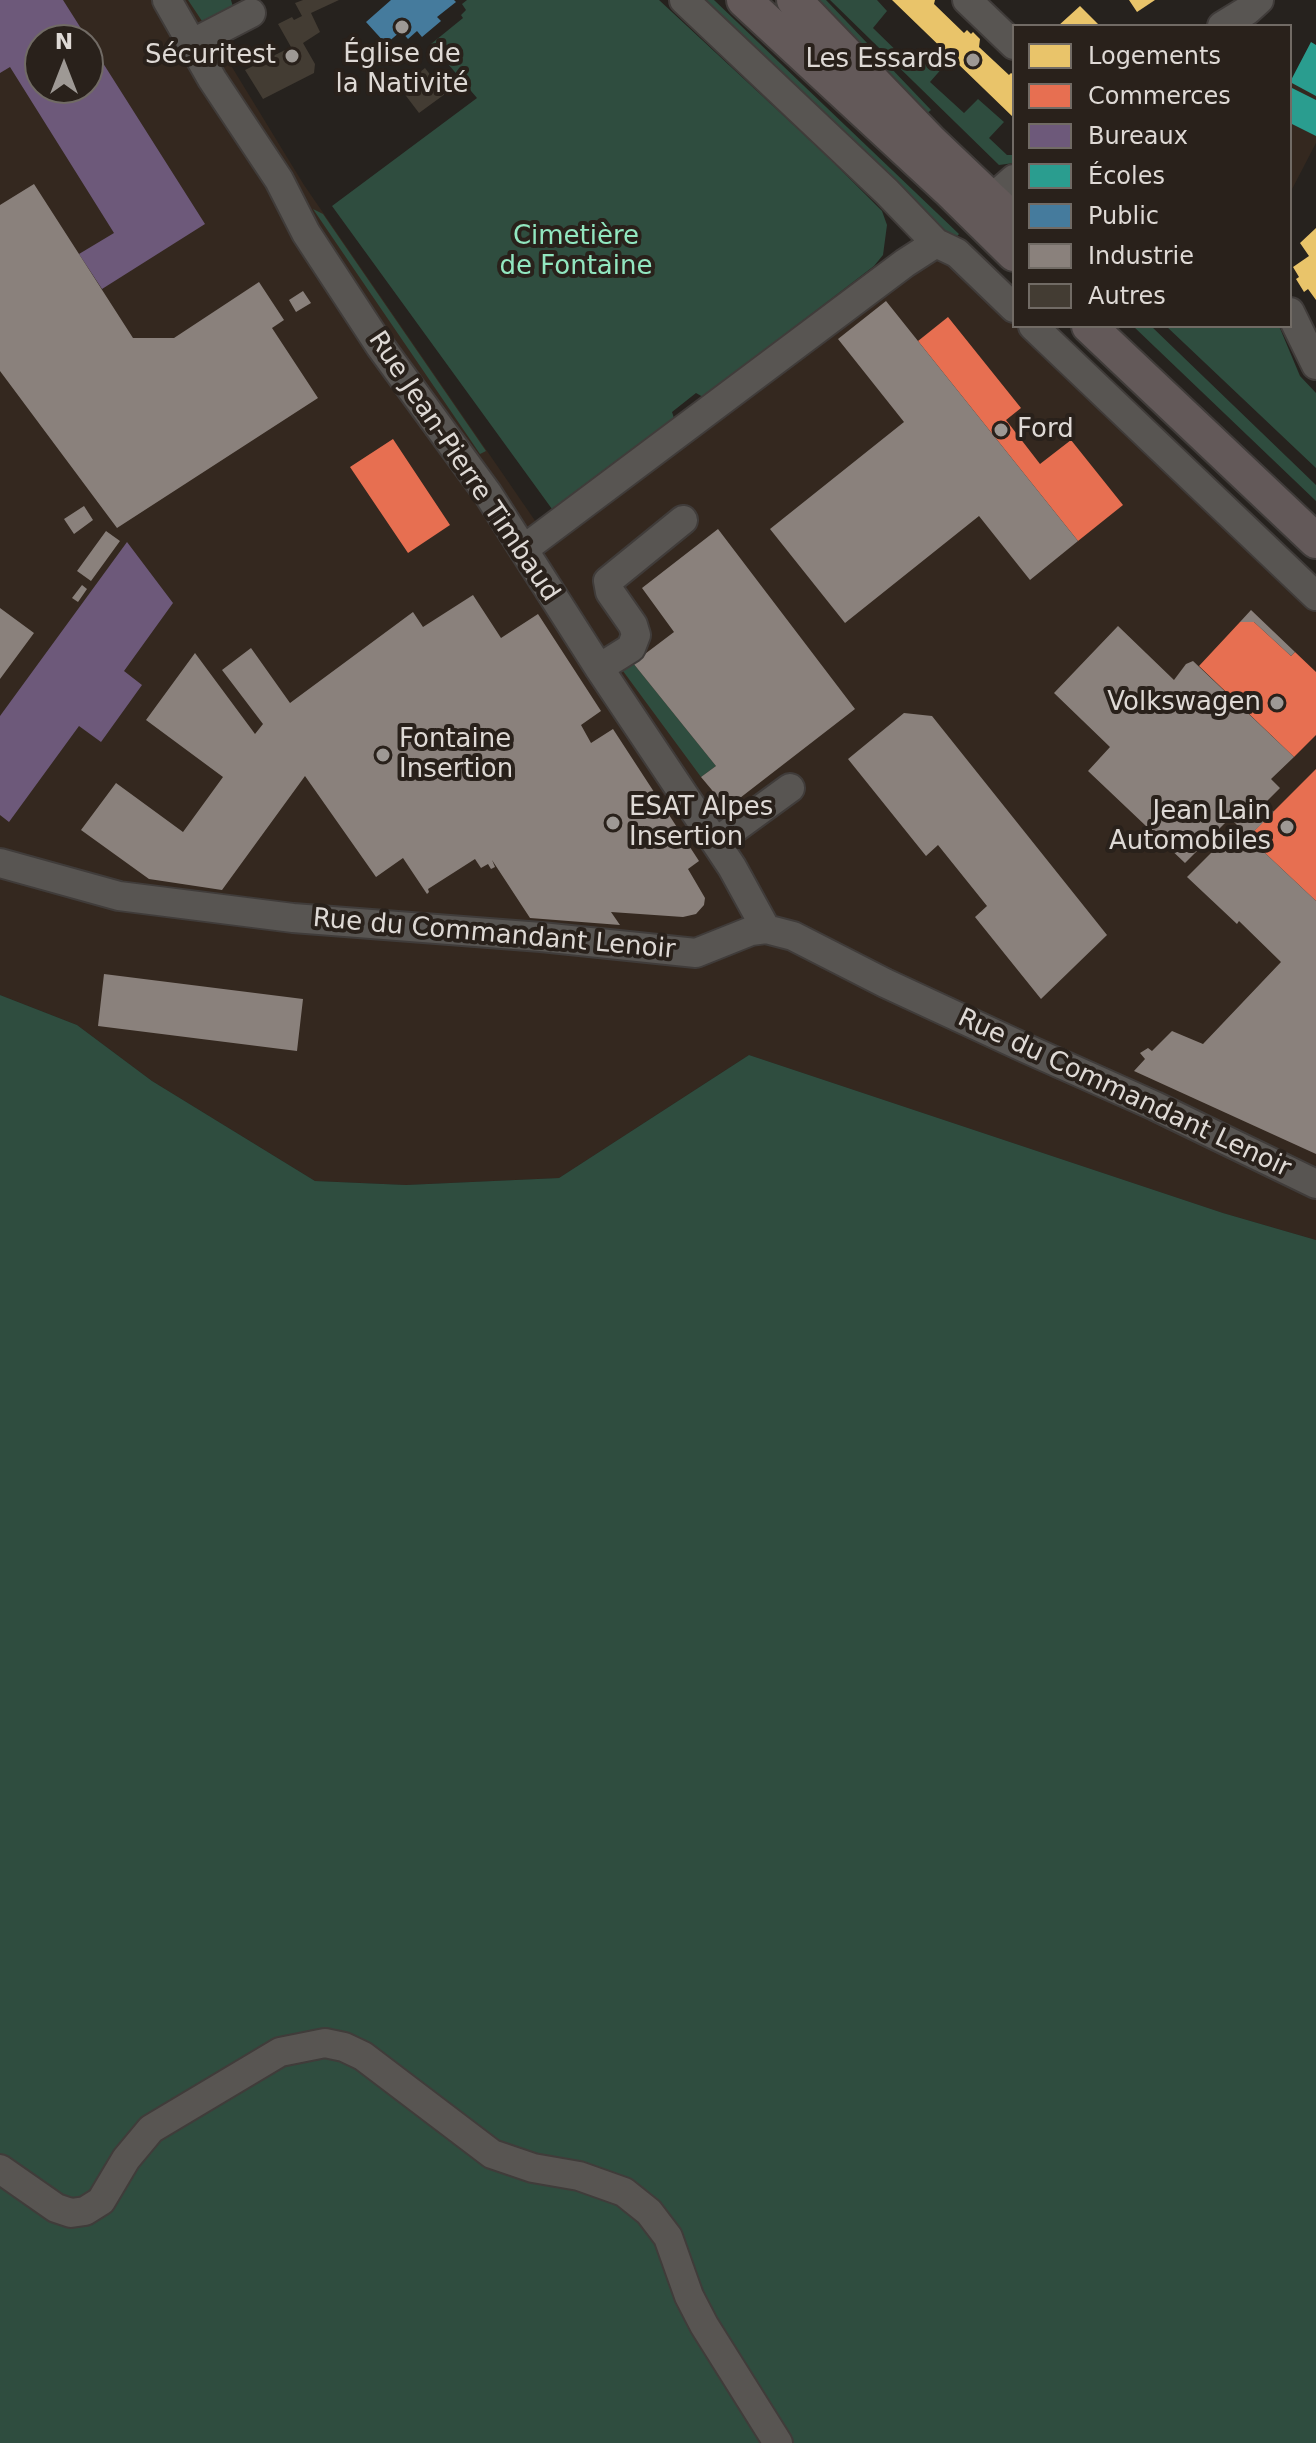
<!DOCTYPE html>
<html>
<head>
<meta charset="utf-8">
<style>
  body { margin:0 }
  #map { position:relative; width:1316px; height:2443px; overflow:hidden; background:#26221e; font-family:"DejaVu Sans",sans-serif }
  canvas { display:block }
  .legend { position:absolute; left:1012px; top:24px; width:280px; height:304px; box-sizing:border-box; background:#29211b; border:2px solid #716b65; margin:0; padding:10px 14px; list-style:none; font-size:24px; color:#ded9d5 }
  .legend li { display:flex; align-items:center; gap:16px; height:40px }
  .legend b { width:40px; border:2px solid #716b65 }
  .north { position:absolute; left:24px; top:24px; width:80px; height:80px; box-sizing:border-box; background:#29211b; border:2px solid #716b65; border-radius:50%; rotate:0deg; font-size:22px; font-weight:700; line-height:32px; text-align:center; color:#ded9d5 }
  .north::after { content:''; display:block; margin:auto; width:28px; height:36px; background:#9e9995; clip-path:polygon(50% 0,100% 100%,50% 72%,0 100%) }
</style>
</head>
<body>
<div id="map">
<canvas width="1316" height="2443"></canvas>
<ul class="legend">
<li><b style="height:22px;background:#e9c46a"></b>Logements</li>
<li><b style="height:22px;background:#e76f51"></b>Commerces</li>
<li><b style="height:22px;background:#6d597a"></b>Bureaux</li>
<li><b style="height:22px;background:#2a9d8f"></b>Écoles</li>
<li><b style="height:22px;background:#457b9d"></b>Public</li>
<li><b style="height:22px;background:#8a817c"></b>Industrie</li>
<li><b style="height:22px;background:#433c33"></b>Autres</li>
</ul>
<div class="north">N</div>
</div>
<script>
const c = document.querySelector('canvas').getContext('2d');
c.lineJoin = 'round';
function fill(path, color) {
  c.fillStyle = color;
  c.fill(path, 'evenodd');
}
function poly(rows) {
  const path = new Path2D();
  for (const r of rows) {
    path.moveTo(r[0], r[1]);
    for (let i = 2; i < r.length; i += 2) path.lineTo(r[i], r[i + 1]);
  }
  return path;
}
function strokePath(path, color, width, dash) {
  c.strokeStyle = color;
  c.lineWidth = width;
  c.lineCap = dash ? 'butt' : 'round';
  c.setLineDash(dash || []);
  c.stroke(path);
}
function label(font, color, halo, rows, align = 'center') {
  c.font = font + ' "DejaVu Sans",sans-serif';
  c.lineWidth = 8;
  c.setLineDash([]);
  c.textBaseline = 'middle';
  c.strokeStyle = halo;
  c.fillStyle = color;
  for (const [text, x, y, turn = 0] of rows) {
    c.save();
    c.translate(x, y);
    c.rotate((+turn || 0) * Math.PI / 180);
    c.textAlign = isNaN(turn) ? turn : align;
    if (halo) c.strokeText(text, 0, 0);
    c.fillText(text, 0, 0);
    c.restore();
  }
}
const built = poly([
  [0,0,191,0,304,185,538,525,928,230,1014,313,1014,326,1028,326,1316,602,1316,1240,1223,1213,749,1055,559,1178,406,1185,315,1181,152,1081,77,1025,0,995],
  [40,40,88,40,88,88,40,88],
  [1311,42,1316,45,1316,143,1290,193,1290,83]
]);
const green = poly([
  [188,0,231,0,235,14,206,27],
  [467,0,659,0,828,157,882,211,887,225,883,255,874,266,703,397,696,393,672,412,674,418,552,509,332,206,477,98,431,44,463,18,461,15,466,10,462,4],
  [698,0,714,0,959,234,954,240],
  [805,0,826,0,931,110,918,121],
  [830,0,877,0,887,11,873,28,911,65,926,49,944,66,930,82,964,113,978,99,1004,122,989,138,1007,155,1014,155,1014,163,999,165],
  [313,209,323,214,486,451,480,454],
  [1133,326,1151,326,1316,485,1316,501],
  [1166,326,1279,326,1300,376,1316,393,1316,468],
  [633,663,716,766,701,777,623,671],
  [0,995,77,1025,152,1081,315,1181,406,1185,559,1178,749,1055,1223,1213,1316,1240,1316,2443,0,2443]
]);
const homes = poly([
  [892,0,935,0,934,4,964,33,967,30,971,34,973,32,980,39,979,47,1009,75,1011,73,1014,75,1014,118],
  [1129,0,1155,0,1137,12],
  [1080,6,1100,26,1058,26],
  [1316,228,1316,300,1308,289,1304,292,1296,279,1299,277,1293,267,1309,256,1300,243]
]);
const shops = poly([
  [948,317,1021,408,1006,420,1040,464,1071,440,1123,505,1078,541,918,341],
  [393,439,450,525,408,553,350,467],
  [1248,621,1254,622,1291,656,1295,652,1316,672,1316,735,1294,757,1199,666,1240,622],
  [1316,769,1316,901,1248,837]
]);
const offices = poly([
  [0,0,63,0,205,224,102,289,79,254,114,233,10,67,0,73],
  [40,40,88,40,88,88,40,88],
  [127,542,173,603,124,671,142,685,101,742,79,726,9,822,0,815,0,716]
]);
const schools = poly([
  [1311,42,1316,45,1316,96,1290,82],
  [1290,87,1316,100,1316,136,1290,123]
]);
const public = poly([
  [391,0,454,0,456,2,437,17,441,21,422,37,417,31,408,39,401,31,386,44,366,22]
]);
const industry = poly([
  [34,184,133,338,174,338,259,282,284,320,272,328,318,398,117,528,0,371,0,205],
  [303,291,311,303,296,312,289,300],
  [886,301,1078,541,1030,580,979,516,845,623,770,529,904,422,838,339],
  [84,506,93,520,74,534,64,519],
  [718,529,855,709,727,808,701,777,716,766,633,663,674,632,642,588],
  [106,531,120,541,91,581,77,571],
  [82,585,87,589,78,602,72,598],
  [473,595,501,638,538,614,601,711,581,725,591,743,613,729,699,861,688,869,705,898,704,905,696,914,683,917,611,912,620,925,530,918,492,860,495,867,491,869,488,864,481,868,475,859,428,889,429,892,427,894,403,858,376,877,305,776,222,890,149,879,81,830,116,783,183,832,223,777,146,720,195,653,255,734,263,724,222,670,251,648,290,703,413,612,423,627],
  [0,608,34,633,0,679],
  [1251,610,1295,652,1291,656,1254,622,1240,622],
  [1118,626,1174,680,1186,664,1193,661,1294,757,1271,779,1280,788,1265,803,1274,812,1248,837,1316,901,1316,1154,1134,1071,1145,1059,1140,1053,1148,1048,1152,1051,1172,1031,1203,1044,1281,962,1239,921,1237,924,1187,877,1238,826,1230,818,1185,863,1088,771,1110,747,1054,693],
  [904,713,932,716,1107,935,1041,999,975,917,987,906,938,845,926,856,848,759],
  [104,974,303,999,297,1051,98,1026]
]);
const building = poly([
  [303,0,339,0,311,13,320,32,303,43,315,64,314,73,263,99,245,70,291,47,278,24,292,17,294,20,302,16,295,3],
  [425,68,445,94,419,113,400,88]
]);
const minor = poly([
  [167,0,212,79,279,180,306,233,380,346,488,494,599,668,732,867,766,929],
  [684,0,887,192,936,243,957,253,1014,308],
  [967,0,1014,45],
  [1222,26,1248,10,1259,0],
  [193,43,251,13],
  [991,199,1014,179],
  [1290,312,1316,365],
  [1033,326,1316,596],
  [524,549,905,263,936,243],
  [599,668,631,648,636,635,633,625,610,592,608,581,683,520],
  [716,842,790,788],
  [0,863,119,896,293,918,541,937,696,953,751,931,766,929,793,936,885,983,1025,1048,1155,1106,1316,1184],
  [0,2169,56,2208,71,2213,85,2211,101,2201,126,2159,151,2129,280,2052,325,2043,344,2047,363,2056,492,2154,533,2168,579,2176,624,2192,649,2212,668,2237,689,2296,704,2325,778,2443]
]);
const major = poly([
  [744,0,948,189,1014,254],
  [794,0,930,141,1014,221],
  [1089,326,1316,541]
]);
const markers = [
  [402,27,8,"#9e9995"],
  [292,56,8,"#9e9995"],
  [973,60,8,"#9e9995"],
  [1001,430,8,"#9e9995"],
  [1277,703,8,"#9e9995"],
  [383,755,8,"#9e9995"],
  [613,823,8,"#9e9995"],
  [1287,827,8,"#9e9995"]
];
const poiNames = [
  ["Église de",402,55,"center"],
  ["la Nativité",402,85,"center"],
  ["Sécuritest",276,56],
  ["Les Essards",957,60],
  ["Ford",1017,430,"left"],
  ["Volkswagen",1261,703],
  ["Fontaine",399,740,"left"],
  ["Insertion",399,770,"left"],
  ["ESAT Alpes",629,808,"left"],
  ["Insertion",629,838,"left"],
  ["Jean Lain",1271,812],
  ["Automobiles",1271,842]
];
const parkNames = [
  ["Cimetière",576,237],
  ["de Fontaine",576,267]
];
const streetNames = [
  ["Rue Jean-Pierre Timbaud",463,467,56],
  ["Rue du Commandant Lenoir",494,935,5],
  ["Rue du Commandant Lenoir",1124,1094,25]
];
fill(built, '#34281f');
fill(green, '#2f4d3f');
fill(homes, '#e9c46a');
fill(shops, '#e76f51');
fill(offices, '#6d597a');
fill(schools, '#2a9d8f');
fill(public, '#457b9d');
fill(industry, '#8a817c');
fill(building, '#433c33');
strokePath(minor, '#403c3a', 32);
strokePath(major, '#403c3a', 38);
strokePath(minor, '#585552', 28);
strokePath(major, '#635959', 34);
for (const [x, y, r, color] of markers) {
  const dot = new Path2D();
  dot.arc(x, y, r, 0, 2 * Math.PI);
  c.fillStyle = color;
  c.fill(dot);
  strokePath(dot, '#29211b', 3);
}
label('26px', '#ded9d5', '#29211b', poiNames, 'right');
label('26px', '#92e7c0', '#29211b', parkNames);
label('26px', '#ded9d5', '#29211b', streetNames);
</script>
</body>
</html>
